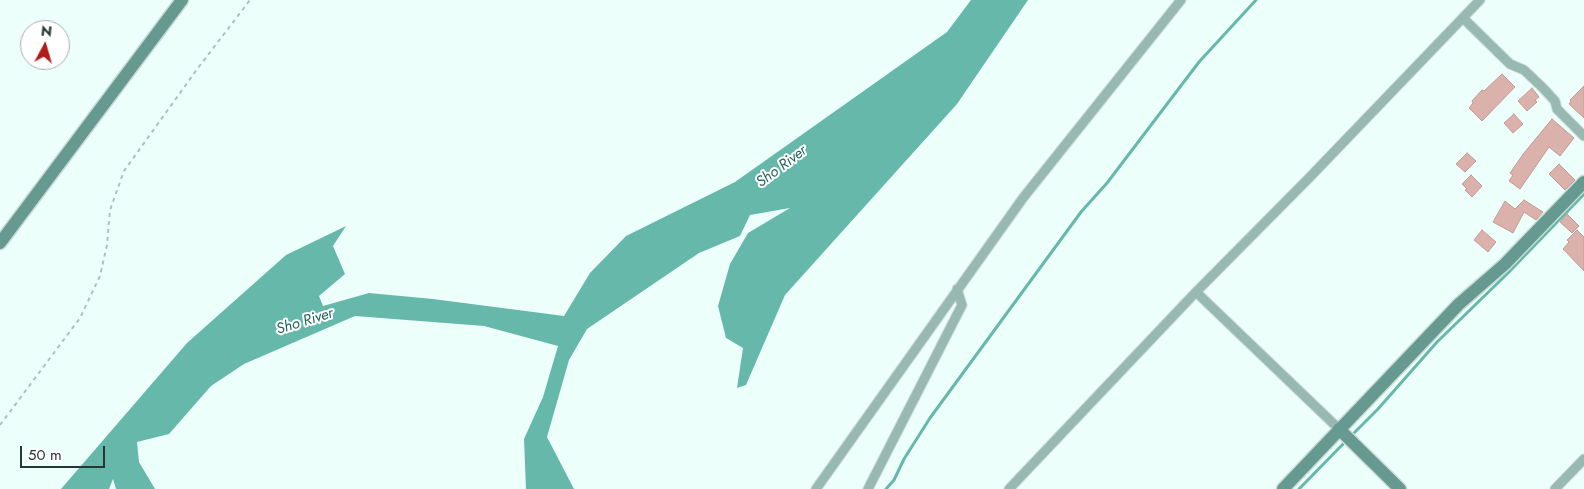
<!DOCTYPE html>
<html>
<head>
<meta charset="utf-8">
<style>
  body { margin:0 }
  #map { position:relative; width:1584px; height:489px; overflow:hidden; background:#edfffb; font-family:Jost,sans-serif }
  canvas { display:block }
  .north { position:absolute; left:20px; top:20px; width:50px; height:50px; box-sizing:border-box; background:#fff; border:1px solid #a8afae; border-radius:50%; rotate:6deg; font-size:14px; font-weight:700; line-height:20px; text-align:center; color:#253734 }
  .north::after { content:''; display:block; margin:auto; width:18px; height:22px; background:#ae1d17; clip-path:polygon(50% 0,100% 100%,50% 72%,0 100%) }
  .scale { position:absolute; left:20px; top:446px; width:85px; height:22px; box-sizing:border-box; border:2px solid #253734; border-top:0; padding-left:6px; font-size:15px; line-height:18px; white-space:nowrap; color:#253734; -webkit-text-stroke:4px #fff; paint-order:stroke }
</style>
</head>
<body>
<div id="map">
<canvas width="1584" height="489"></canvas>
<div class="north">N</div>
<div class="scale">50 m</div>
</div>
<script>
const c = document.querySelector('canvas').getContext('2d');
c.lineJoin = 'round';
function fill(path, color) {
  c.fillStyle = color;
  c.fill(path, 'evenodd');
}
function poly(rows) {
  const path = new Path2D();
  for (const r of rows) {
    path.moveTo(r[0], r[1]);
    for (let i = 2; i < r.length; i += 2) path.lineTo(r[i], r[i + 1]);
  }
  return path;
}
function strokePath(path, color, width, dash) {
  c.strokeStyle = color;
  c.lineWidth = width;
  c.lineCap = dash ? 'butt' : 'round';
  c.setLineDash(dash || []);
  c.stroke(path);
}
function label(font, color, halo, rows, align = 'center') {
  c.font = font + ' Jost,sans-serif';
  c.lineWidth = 4;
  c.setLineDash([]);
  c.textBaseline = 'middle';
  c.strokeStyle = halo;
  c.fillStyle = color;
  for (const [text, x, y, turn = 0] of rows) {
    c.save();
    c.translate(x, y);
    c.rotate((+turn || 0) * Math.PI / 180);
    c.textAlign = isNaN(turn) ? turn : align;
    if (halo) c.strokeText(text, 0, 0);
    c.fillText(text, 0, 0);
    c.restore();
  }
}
const water = poly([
  [971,0,1028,0,957,104,785,295,746,385,737,388,743,348,726,338,718,306,730,264,748,233,790,208,750,215,740,236,699,253,587,329,569,360,547,437,574,489,526,489,524,439,543,397,558,346,484,326,355,316,244,364,211,386,169,434,137,442,139,462,155,489,116,489,113,479,109,489,61,489,187,343,286,255,346,226,333,246,345,274,319,296,323,306,369,293,433,299,564,316,590,273,626,236,735,182,947,32]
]);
const stream = poly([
  [1350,437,1378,409,1437,342,1507,274,1584,194],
  [886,489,894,480,904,459,930,418,1081,212,1107,183,1199,62,1256,0],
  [1299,489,1346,441]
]);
const building = poly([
  [1502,74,1515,87,1482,121,1469,108,1473,103,1472,101,1482,90,1484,91,1502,74],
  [1584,86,1584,118,1569,104,1571,101,1570,100,1584,86],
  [1532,88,1539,97,1535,100,1537,102,1527,111,1518,101,1532,88],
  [1514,114,1523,124,1513,133,1504,123,1514,114],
  [1552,119,1574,138,1560,156,1549,147,1520,189,1509,181,1513,175,1510,173,1524,153,1552,119],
  [1467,153,1476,161,1465,172,1456,164,1467,153],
  [1559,164,1575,180,1565,190,1549,174,1559,164],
  [1471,175,1482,186,1472,197,1465,190,1467,189,1462,184,1471,175],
  [1524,200,1543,212,1536,220,1524,212,1513,233,1493,222,1505,201,1515,209,1524,200],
  [1567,214,1579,226,1572,233,1560,222,1567,214],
  [1482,230,1496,242,1488,252,1474,240,1482,230],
  [1577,230,1584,237,1584,271,1563,249,1569,242,1567,240,1577,230]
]);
const path = poly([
  [0,425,80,318,100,276,107,245,110,210,124,171,198,68,250,0]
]);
const street = poly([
  [1463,18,1510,64,1524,70,1543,88,1555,101,1557,109,1584,136],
  [1196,292,1339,429],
  [816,489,1023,198,1181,0],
  [868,489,962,305,957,289],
  [1009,489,1196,292,1309,178,1480,0],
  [1555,489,1584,459]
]);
const secondary = poly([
  [0,243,182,0],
  [1339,429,1400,489],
  [1283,489,1459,304,1505,264,1584,182]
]);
const waterNames = [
  ["Sho River",782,167,-37],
  ["Sho River",305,322,-17]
];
fill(water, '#66b9aa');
strokePath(stream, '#66b9aa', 3);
fill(building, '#dbb2ab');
strokePath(building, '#c39b95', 1);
strokePath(street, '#c9dbd7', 11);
strokePath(secondary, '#c9dbd7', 15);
strokePath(path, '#afc1bd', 2, [4, 4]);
strokePath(street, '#97b9b2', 9);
strokePath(secondary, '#66998f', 12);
label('italic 15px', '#206359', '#fff', waterNames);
</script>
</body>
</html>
